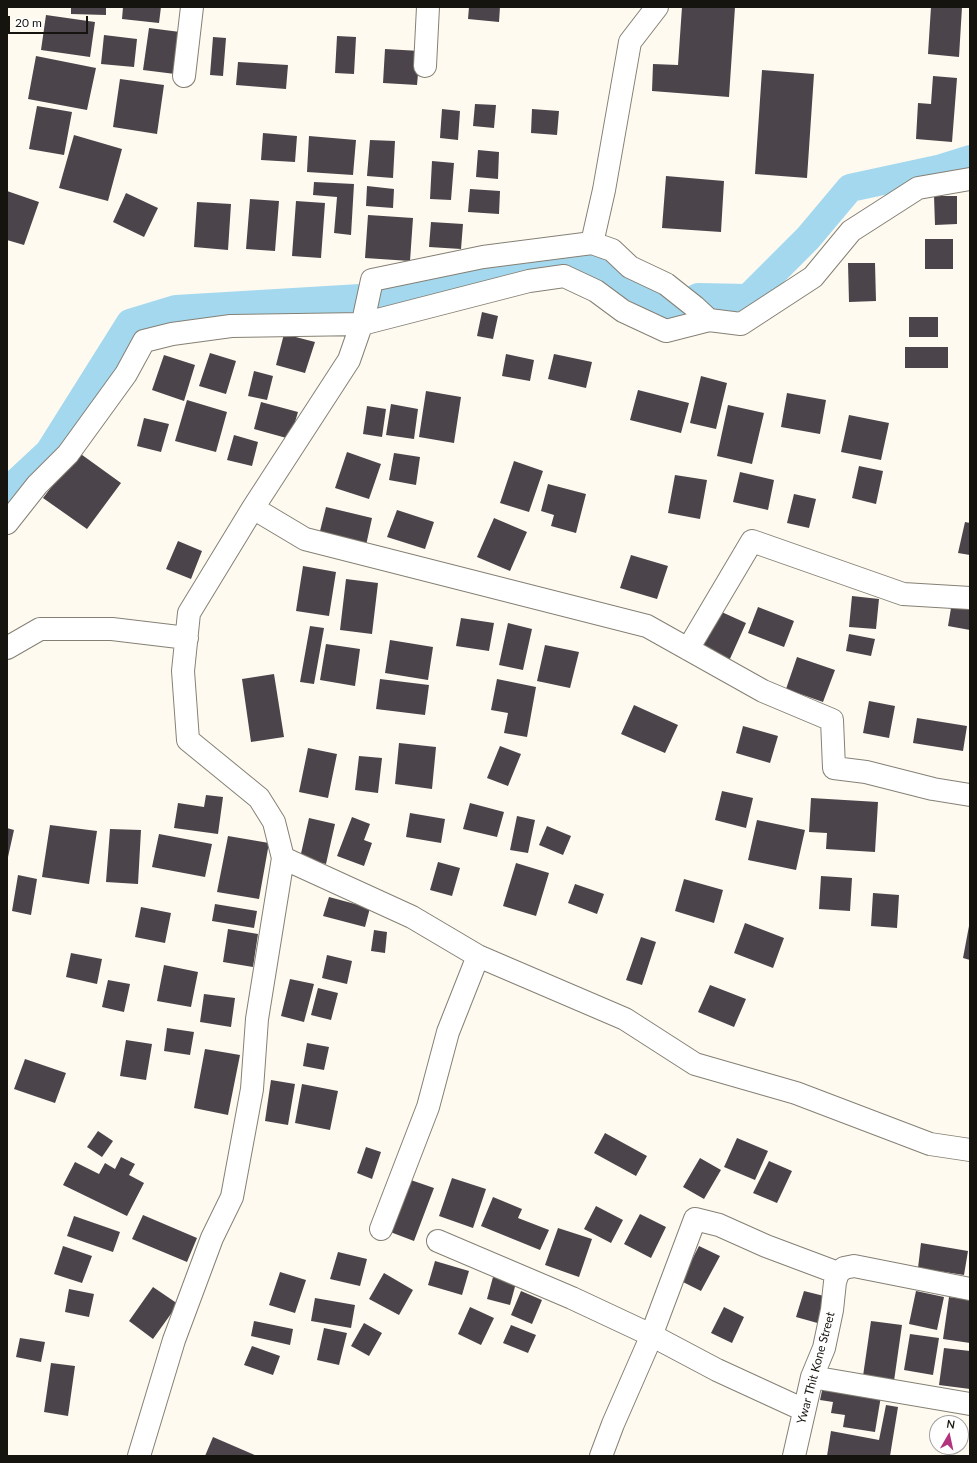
<!DOCTYPE html>
<html>
<head>
<meta charset="utf-8">
<style>
  body { margin:0 }
  #map { position:relative; width:977px; height:1463px; overflow:hidden; background:#fefaf0; font-family:Lato,sans-serif }
  canvas { display:block }
  .frame { position:absolute; inset:0; border:8px solid #16140f; pointer-events:none }
  .north { position:absolute; left:929px; top:1415px; width:40px; height:40px; box-sizing:border-box; background:#fff; border:1px solid #a2a19f; border-radius:50%; rotate:9deg; font-size:11px; font-weight:700; line-height:16px; text-align:center; color:#16140f }
  .north::after { content:''; display:block; margin:auto; width:14px; height:18px; background:#b3337f; clip-path:polygon(50% 0,100% 100%,50% 72%,0 100%) }
  .scale { position:absolute; left:8px; top:16px; width:80px; height:18px; box-sizing:border-box; border:2px solid #16140f; border-top:0; padding-left:5px; font-size:12px; line-height:14px; white-space:nowrap; color:#16140f; -webkit-text-stroke:3px #fff; paint-order:stroke }
</style>
</head>
<body>
<div id="map">
<canvas width="977" height="1463"></canvas>
<div class="frame"></div>
<div class="north">N</div>
<div class="scale">20 m</div>
</div>
<script>
const c = document.querySelector('canvas').getContext('2d');
c.lineJoin = 'round';
function poly(rows) {
  const path = new Path2D();
  for (const r of rows) {
    path.moveTo(r[0], r[1]);
    for (let i = 2; i < r.length; i += 2) path.lineTo(r[i], r[i + 1]);
  }
  return path;
}
function strokePath(path, color, width, dash) {
  c.strokeStyle = color;
  c.lineWidth = width;
  c.lineCap = dash ? 'butt' : 'round';
  c.setLineDash(dash || []);
  c.stroke(path);
}
function fill(path, color) {
  c.fillStyle = color;
  c.fill(path, 'evenodd');
}
function label(font, color, halo, rows, align = 'center') {
  c.font = font + ' Lato,sans-serif';
  c.lineWidth = 4;
  c.setLineDash([]);
  c.textBaseline = 'middle';
  c.strokeStyle = halo;
  c.fillStyle = color;
  for (const [text, x, y, turn = 0] of rows) {
    c.save();
    c.translate(x, y);
    c.rotate((+turn || 0) * Math.PI / 180);
    c.textAlign = isNaN(turn) ? turn : align;
    if (halo) c.strokeText(text, 0, 0);
    c.fillText(text, 0, 0);
    c.restore();
  }
}
const canal = poly([
  [7,491,49,452,130,323,176,309,394,296,534,262,596,267,676,310,698,297,748,298,808,238,850,188,938,169,970,159]
]);
const building = poly([
  [71,7,106,7,106,15,71,14],
  [123,7,161,7,159,23,122,19],
  [469,7,500,7,499,22,468,19],
  [682,7,735,7,729,97,652,91,653,64,678,65],
  [931,7,962,7,959,57,928,54],
  [46,15,95,22,90,57,41,50],
  [149,28,180,32,175,74,143,70],
  [104,35,137,39,134,67,101,64],
  [337,36,356,37,354,74,335,73],
  [213,37,226,38,223,76,210,75],
  [385,49,420,51,417,85,383,83],
  [36,56,96,68,87,110,28,99],
  [238,62,288,65,286,89,236,85],
  [762,70,814,74,807,178,755,174],
  [933,76,957,78,952,142,916,139,918,103,931,104],
  [120,79,164,85,157,134,113,127],
  [475,104,496,105,494,128,473,126],
  [37,106,72,112,64,155,29,149],
  [442,109,460,111,458,140,440,138],
  [532,109,559,111,557,135,531,133],
  [263,133,297,136,295,162,261,160],
  [74,135,122,149,108,201,59,188],
  [309,136,356,140,353,175,307,172],
  [370,140,395,141,393,178,367,176],
  [478,150,499,152,498,179,476,177],
  [432,161,454,163,451,200,430,199],
  [666,176,724,181,721,232,662,228],
  [314,182,354,184,351,235,334,233,337,197,313,195],
  [367,186,394,189,393,208,366,206],
  [470,189,500,191,499,214,468,212],
  [7,191,39,202,24,245,7,240],
  [126,193,158,208,144,237,113,222],
  [934,196,957,196,957,224,935,225],
  [250,199,279,201,275,251,246,249],
  [296,201,325,203,321,258,292,256],
  [197,202,231,204,228,250,194,247],
  [368,215,413,218,410,261,365,258],
  [431,222,463,224,461,249,429,247],
  [925,239,953,239,953,269,925,269],
  [848,263,875,263,876,301,849,302],
  [482,312,498,316,493,339,477,336],
  [909,317,938,317,938,337,909,337],
  [284,334,315,342,305,373,276,365],
  [905,347,948,347,948,368,905,368],
  [210,353,236,361,226,394,199,386],
  [506,354,534,360,530,381,502,376],
  [554,354,592,362,586,388,548,379],
  [164,355,195,365,184,401,152,390],
  [254,371,273,376,267,400,248,396],
  [701,376,727,383,716,429,690,423],
  [638,390,689,403,681,433,630,420],
  [426,391,461,397,454,443,419,437],
  [787,393,826,400,820,434,781,427],
  [187,400,227,412,216,452,175,441],
  [261,402,298,412,290,439,254,429],
  [391,404,418,409,414,439,386,435],
  [728,405,764,413,752,464,717,456],
  [367,406,386,409,382,437,363,434],
  [849,415,889,423,881,460,841,452],
  [144,418,169,424,161,452,137,446],
  [234,435,258,442,252,466,227,460],
  [78,452,121,483,87,529,43,498],
  [347,452,381,464,369,499,335,488],
  [394,453,420,457,416,485,389,480],
  [514,461,543,471,529,512,500,503],
  [859,466,883,471,876,504,852,498],
  [740,472,774,480,768,510,733,502],
  [675,475,707,480,700,519,668,513],
  [548,484,586,494,576,533,551,526,554,515,541,511],
  [794,494,816,499,809,528,787,523],
  [326,507,372,518,365,550,318,539],
  [397,510,434,522,425,549,387,537],
  [494,518,527,532,510,571,477,557],
  [965,522,970,523,970,555,958,553],
  [178,541,202,551,191,579,166,569],
  [631,555,668,566,657,599,620,588],
  [303,566,336,572,329,616,296,611],
  [346,579,378,583,372,634,340,630],
  [852,596,879,599,876,629,849,627],
  [952,602,970,605,970,630,948,626],
  [758,607,794,621,784,647,748,633],
  [715,609,746,623,729,661,698,647],
  [461,618,494,623,489,651,456,646],
  [508,623,532,629,523,670,499,665],
  [310,626,324,628,314,684,300,682],
  [849,634,875,639,871,656,846,651],
  [390,640,433,647,428,680,385,673],
  [326,644,360,649,355,686,320,680],
  [545,645,579,652,570,688,537,681],
  [797,657,835,670,823,702,786,689],
  [274,674,284,737,251,742,242,679],
  [380,679,429,685,425,715,376,709],
  [497,679,536,687,527,737,504,733,508,713,491,710],
  [869,701,895,706,889,738,863,733],
  [634,705,678,725,665,753,621,734],
  [917,718,967,726,963,751,913,743],
  [743,726,778,736,770,763,736,753],
  [399,743,436,747,432,789,395,784],
  [500,746,521,754,508,786,487,778],
  [308,748,337,754,328,798,299,792],
  [359,756,382,758,378,793,355,790],
  [722,791,753,798,746,828,715,820],
  [206,795,223,797,218,834,174,828,178,803,204,807],
  [811,798,878,802,875,852,826,849,827,833,809,832],
  [470,803,504,812,497,837,463,829],
  [410,813,445,819,441,843,406,837],
  [517,816,535,820,528,853,510,850],
  [352,817,370,824,364,840,372,843,364,866,337,856],
  [309,818,335,824,326,864,300,858],
  [757,820,805,830,796,870,748,860],
  [50,825,97,831,89,884,42,877],
  [547,826,571,836,563,855,539,845],
  [7,828,14,830,8,857,7,857],
  [110,829,141,830,138,884,106,882],
  [159,834,212,844,205,877,152,867],
  [228,836,269,843,259,899,217,892],
  [438,862,460,868,452,896,430,890],
  [516,863,549,873,536,916,503,906],
  [18,875,37,879,31,915,12,911],
  [821,876,852,878,850,911,819,909],
  [684,879,723,890,714,923,675,911],
  [575,884,604,894,597,914,568,903],
  [873,893,899,895,897,928,871,926],
  [329,897,370,908,365,927,323,916],
  [215,904,257,911,254,928,212,921],
  [141,907,171,913,165,943,135,937],
  [745,923,784,938,773,968,734,953],
  [969,926,970,926,970,960,963,958],
  [228,929,258,934,253,967,223,962],
  [374,930,387,932,385,953,371,951],
  [641,937,656,942,642,985,626,980],
  [71,953,102,959,97,984,66,977],
  [327,955,352,961,347,984,322,978],
  [164,965,198,972,191,1007,157,1001],
  [290,979,314,984,304,1022,281,1016],
  [108,980,130,984,124,1012,102,1007],
  [710,985,746,999,734,1027,698,1012],
  [318,988,338,993,331,1020,311,1015],
  [204,994,235,998,231,1027,200,1022],
  [167,1028,194,1032,190,1055,164,1051],
  [126,1040,152,1044,146,1080,120,1076],
  [307,1043,329,1047,324,1070,303,1066],
  [205,1049,240,1055,228,1115,194,1108],
  [25,1059,66,1073,55,1103,14,1089],
  [271,1080,295,1084,288,1125,265,1121],
  [302,1084,338,1091,330,1130,295,1123],
  [98,1131,113,1141,102,1157,87,1147],
  [605,1133,647,1156,636,1176,594,1153],
  [737,1138,768,1151,755,1180,724,1167],
  [366,1147,381,1152,372,1179,357,1173],
  [121,1157,135,1164,129,1175,144,1183,127,1216,63,1185,75,1162,99,1174,105,1163,115,1169],
  [700,1158,721,1170,704,1199,683,1187],
  [769,1161,792,1171,777,1203,753,1193],
  [405,1178,434,1188,414,1241,385,1230],
  [452,1178,486,1189,473,1228,439,1216],
  [493,1197,522,1209,518,1218,549,1230,540,1250,481,1226],
  [596,1206,623,1220,611,1243,584,1229],
  [640,1214,666,1227,651,1258,624,1244],
  [143,1215,197,1238,187,1262,132,1239],
  [74,1216,120,1232,113,1252,67,1236],
  [558,1228,592,1239,579,1277,545,1265],
  [921,1243,968,1251,964,1275,918,1268],
  [63,1246,92,1256,82,1283,54,1274],
  [699,1246,720,1256,701,1291,681,1281],
  [338,1252,367,1259,360,1286,330,1279],
  [435,1261,469,1271,462,1295,428,1285],
  [280,1272,306,1280,295,1313,269,1305],
  [384,1273,413,1290,399,1315,369,1299],
  [493,1277,516,1283,510,1305,487,1299],
  [153,1287,178,1304,153,1339,129,1321],
  [69,1289,94,1294,89,1317,65,1312],
  [521,1291,542,1300,532,1324,511,1315],
  [804,1291,828,1297,821,1324,796,1317],
  [916,1291,944,1297,937,1330,909,1324],
  [949,1297,970,1300,970,1343,943,1339],
  [315,1298,355,1305,351,1328,311,1321],
  [470,1307,494,1318,481,1345,458,1334],
  [724,1307,744,1317,732,1343,711,1333],
  [254,1321,293,1329,290,1345,251,1336],
  [871,1321,902,1325,894,1381,863,1376],
  [364,1323,382,1333,369,1356,351,1346],
  [511,1325,536,1335,528,1353,503,1343],
  [324,1328,347,1333,339,1365,317,1360],
  [910,1334,939,1338,933,1375,904,1370],
  [20,1338,45,1342,41,1362,16,1357],
  [252,1346,280,1356,273,1375,244,1365],
  [944,1348,970,1351,970,1389,939,1385],
  [51,1363,75,1366,68,1416,44,1412],
  [823,1386,881,1396,875,1432,843,1427,845,1415,831,1413,833,1402,820,1400],
  [886,1405,898,1407,890,1456,827,1456,831,1431,879,1440],
  [213,1437,257,1456,205,1456]
]);
const minor = poly([
  [425,66,428,7],
  [184,76,192,7],
  [592,243,612,250,630,267,666,284,695,307,709,320],
  [253,508,305,539,647,626,763,691,832,720,834,768,866,772,933,789,970,795],
  [7,523,37,485,68,454,126,374,144,341,172,334,231,326,362,324,529,281,564,276,596,291,623,311,666,331,709,320,741,324,813,277,851,231,918,188,970,179],
  [7,648,40,629,112,629,187,638],
  [688,649,752,541,903,594,970,598],
  [283,858,412,917,478,956,625,1019,695,1064,796,1093,930,1144,970,1150],
  [381,1229,428,1107,448,1032,478,956],
  [438,1241,572,1298,651,1335,717,1370,804,1410],
  [812,1377,970,1404],
  [139,1456,174,1340,212,1238,232,1197,252,1089,257,1019,283,858,274,822,259,798,188,740,183,671,189,613,253,508,349,360,364,317,372,280,483,257,592,243,604,190,630,42,657,7],
  [601,1456,613,1424,648,1344,695,1219,719,1225,766,1246,838,1273],
  [794,1456,812,1377,824,1348,832,1310,835,1282,838,1273,844,1268,854,1266,970,1289]
]);
const streetNames = [
  ["Ywar Thit Kone Street",816,1368,-75]
];
strokePath(canal, '#a3d8ee', 28);
fill(building, '#4c444b');
strokePath(minor, '#858075', 24);
strokePath(minor, '#fff', 22);
label('12px', '#16140f', '#fff', streetNames);
</script>
</body>
</html>
